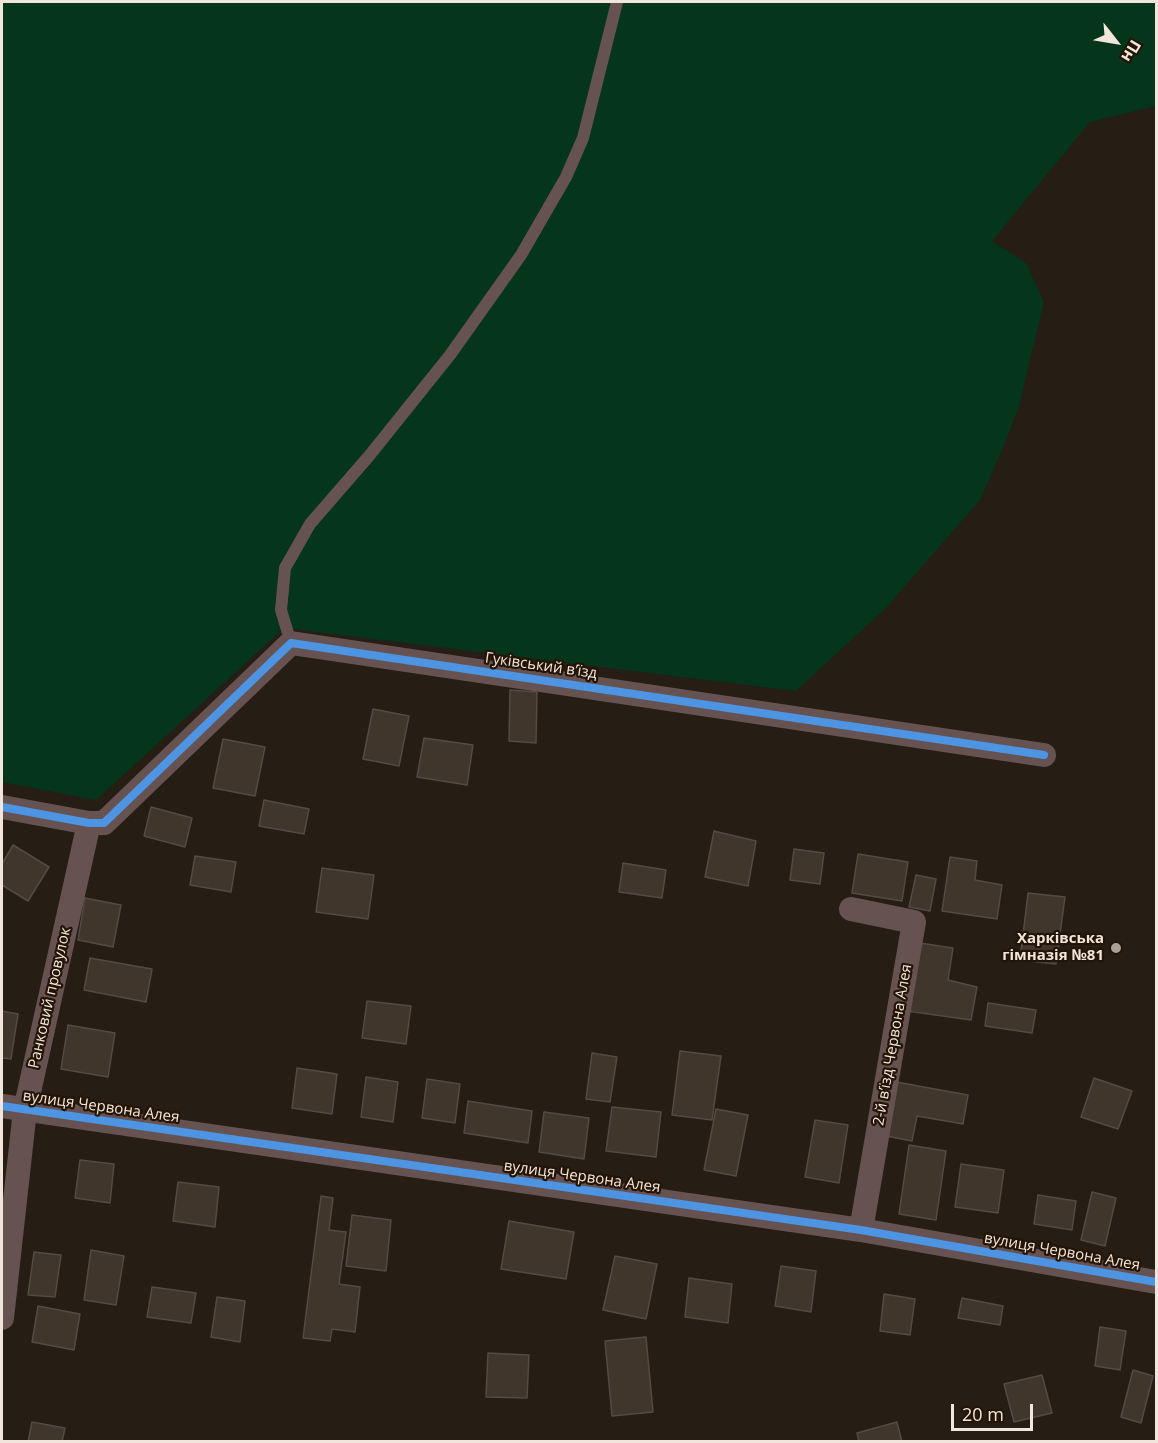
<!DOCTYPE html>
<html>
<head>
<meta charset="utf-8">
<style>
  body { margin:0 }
  #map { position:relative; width:1158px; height:1443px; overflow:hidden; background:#261d15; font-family:"Open Sans",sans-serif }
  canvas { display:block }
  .frame { position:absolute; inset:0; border:3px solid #f2e6dc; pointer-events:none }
  .north { position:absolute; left:1086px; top:12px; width:60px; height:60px; -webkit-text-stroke:4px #241405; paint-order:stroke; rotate:121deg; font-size:16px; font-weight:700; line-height:24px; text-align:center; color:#f2e6dc }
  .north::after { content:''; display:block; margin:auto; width:21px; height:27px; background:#f2e6dc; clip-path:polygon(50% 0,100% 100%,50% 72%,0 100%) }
  .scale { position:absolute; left:951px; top:1404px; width:82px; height:27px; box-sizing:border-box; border:3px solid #f2e6dc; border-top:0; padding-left:8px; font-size:18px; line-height:21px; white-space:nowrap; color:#f2e6dc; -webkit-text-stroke:4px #241405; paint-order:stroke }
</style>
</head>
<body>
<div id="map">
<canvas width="1158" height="1443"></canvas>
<div class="frame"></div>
<div class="north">Пн</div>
<div class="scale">20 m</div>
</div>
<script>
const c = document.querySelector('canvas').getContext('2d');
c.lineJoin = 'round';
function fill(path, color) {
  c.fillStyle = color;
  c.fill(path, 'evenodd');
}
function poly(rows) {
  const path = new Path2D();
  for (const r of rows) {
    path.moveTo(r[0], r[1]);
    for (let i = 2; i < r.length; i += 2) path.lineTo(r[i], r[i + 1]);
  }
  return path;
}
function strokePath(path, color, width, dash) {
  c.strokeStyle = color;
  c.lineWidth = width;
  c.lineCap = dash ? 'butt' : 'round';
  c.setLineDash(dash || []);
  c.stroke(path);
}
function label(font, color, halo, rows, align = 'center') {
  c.font = font + ' "Open Sans",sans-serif';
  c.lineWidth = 4.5;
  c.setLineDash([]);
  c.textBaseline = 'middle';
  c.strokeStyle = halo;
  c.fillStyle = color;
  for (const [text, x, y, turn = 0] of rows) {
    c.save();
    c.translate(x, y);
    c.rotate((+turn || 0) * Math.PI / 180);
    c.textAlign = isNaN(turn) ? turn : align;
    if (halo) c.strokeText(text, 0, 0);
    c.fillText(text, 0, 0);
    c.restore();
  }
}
const green = poly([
  [2,2,1156,2,1156,106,1090,122,992,241,1026,263,1044,302,1018,410,1002,450,980,500,886,608,796,691,284,628,96,800,2,782]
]);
const building = poly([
  [510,690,537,692,536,743,509,741,510,690],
  [373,709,409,716,399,766,363,759,373,709],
  [424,738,473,745,467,785,417,777,424,738],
  [223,739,265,747,255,796,213,788,223,739],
  [264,800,309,809,304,834,259,826,264,800],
  [151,807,192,818,185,847,144,836,151,807],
  [714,831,756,841,748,886,705,877,714,831],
  [13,845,49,867,28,901,2,885,2,864,13,845],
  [794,849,824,853,820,884,790,880,794,849],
  [858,854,908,862,902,901,852,893,858,854],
  [195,856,236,862,231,892,190,885,195,856],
  [950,857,977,861,975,880,1002,885,997,919,942,911,950,857],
  [623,863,666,870,662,898,619,892,623,863],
  [322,868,374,875,368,919,316,912,322,868],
  [916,875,936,879,930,911,909,907,916,875],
  [1028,893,1065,897,1056,964,1020,960,1028,893],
  [85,898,121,905,113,947,78,940,85,898],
  [920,943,953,948,948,980,977,987,971,1020,907,1011,920,943],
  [90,958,152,969,146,1002,84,990,90,958],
  [367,1001,411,1006,406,1044,362,1038,367,1001],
  [988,1003,1036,1010,1032,1033,985,1026,988,1003],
  [2,1011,18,1014,11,1059,2,1058,2,1011],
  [68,1025,115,1033,108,1077,61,1069,68,1025],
  [680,1051,721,1056,712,1120,672,1115,680,1051],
  [592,1053,617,1057,610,1102,586,1099,592,1053],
  [297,1068,337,1074,332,1114,292,1108,297,1068],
  [366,1077,398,1082,393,1122,361,1117,366,1077],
  [1094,1078,1132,1091,1118,1129,1081,1117,1094,1078],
  [427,1079,460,1084,455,1123,422,1118,427,1079],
  [896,1082,968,1095,963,1124,917,1116,912,1141,886,1136,896,1082],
  [468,1101,532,1111,528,1143,464,1133,468,1101],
  [612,1107,661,1112,656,1157,606,1151,612,1107],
  [716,1109,748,1115,736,1176,704,1170,716,1109],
  [544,1112,589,1118,584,1159,539,1152,544,1112],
  [815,1120,848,1125,839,1183,805,1177,815,1120],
  [909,1145,946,1151,936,1220,899,1214,909,1145],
  [80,1160,114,1164,110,1203,75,1198,80,1160],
  [961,1164,1004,1170,998,1213,955,1207,961,1164],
  [178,1182,219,1187,215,1227,173,1221,178,1182],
  [1092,1192,1116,1198,1105,1246,1081,1240,1092,1192],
  [1038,1195,1076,1201,1072,1230,1034,1224,1038,1195],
  [321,1196,333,1198,329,1230,346,1232,339,1284,360,1287,355,1332,332,1329,330,1341,303,1338,321,1196],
  [352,1215,391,1220,386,1271,346,1266,352,1215],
  [509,1221,574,1232,566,1279,501,1269,509,1221],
  [91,1250,124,1256,116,1305,84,1300,91,1250],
  [34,1252,61,1255,55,1297,28,1295,34,1252],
  [615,1256,657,1264,646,1319,603,1310,615,1256],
  [781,1266,816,1271,811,1312,775,1306,781,1266],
  [689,1278,732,1284,728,1323,685,1317,689,1278],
  [152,1287,196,1293,191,1323,147,1317,152,1287],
  [884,1294,915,1299,910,1335,880,1331,884,1294],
  [217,1297,245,1301,240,1342,211,1337,217,1297],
  [962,1298,1003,1306,1000,1325,958,1318,962,1298],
  [38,1306,80,1314,74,1350,32,1342,38,1306],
  [1100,1327,1126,1331,1120,1370,1095,1366,1100,1327],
  [646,1337,653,1412,612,1416,605,1341,646,1337],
  [488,1353,529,1355,527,1398,486,1397,488,1353],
  [1133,1370,1153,1376,1141,1423,1121,1417,1133,1370],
  [1042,1375,1052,1413,1014,1422,1004,1384,1042,1375],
  [32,1422,65,1428,62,1442,28,1442,32,1422],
  [897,1422,902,1442,859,1442,857,1433,897,1422]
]);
const service = poly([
  [291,643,281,610,285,568,310,524,369,456,450,355,521,255,566,177,583,138,617,2]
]);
const minor = poly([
  [2,807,89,823,104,823,291,643,1044,755],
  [851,909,914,922,861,1230],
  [2,1106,861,1230,1156,1282],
  [2,1318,25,1110,89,823]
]);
const cycleway = poly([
  [2,807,89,823,104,823,291,643,1044,755],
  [2,1106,861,1230,1156,1282]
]);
const markers = [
  [1116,948,6,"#aba096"]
];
const streetNames = [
  ["Гуківський в’їзд",541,666,8],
  ["Ранковий провулок",50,998,-77],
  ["2-й в’їзд Червона Алея",893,1045,-80],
  ["вулиця Червона Алея",101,1107,8],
  ["вулиця Червона Алея",582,1177,8],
  ["вулиця Червона Алея",1062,1252,10]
];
const poiNames = [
  ["Харківська",1104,939],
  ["гімназія №81",1104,956]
];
fill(green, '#05351b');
fill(building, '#41362c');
strokePath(building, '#534b44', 1.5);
strokePath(service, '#665351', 12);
strokePath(minor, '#665351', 24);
strokePath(cycleway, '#4d94e3', 8);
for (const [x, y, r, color] of markers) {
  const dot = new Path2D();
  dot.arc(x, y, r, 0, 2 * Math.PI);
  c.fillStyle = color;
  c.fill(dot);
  strokePath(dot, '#241405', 2);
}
label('15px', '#f2e6dc', '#241405', streetNames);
label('bold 15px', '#f2e6dc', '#241405', poiNames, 'right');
</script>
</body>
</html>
